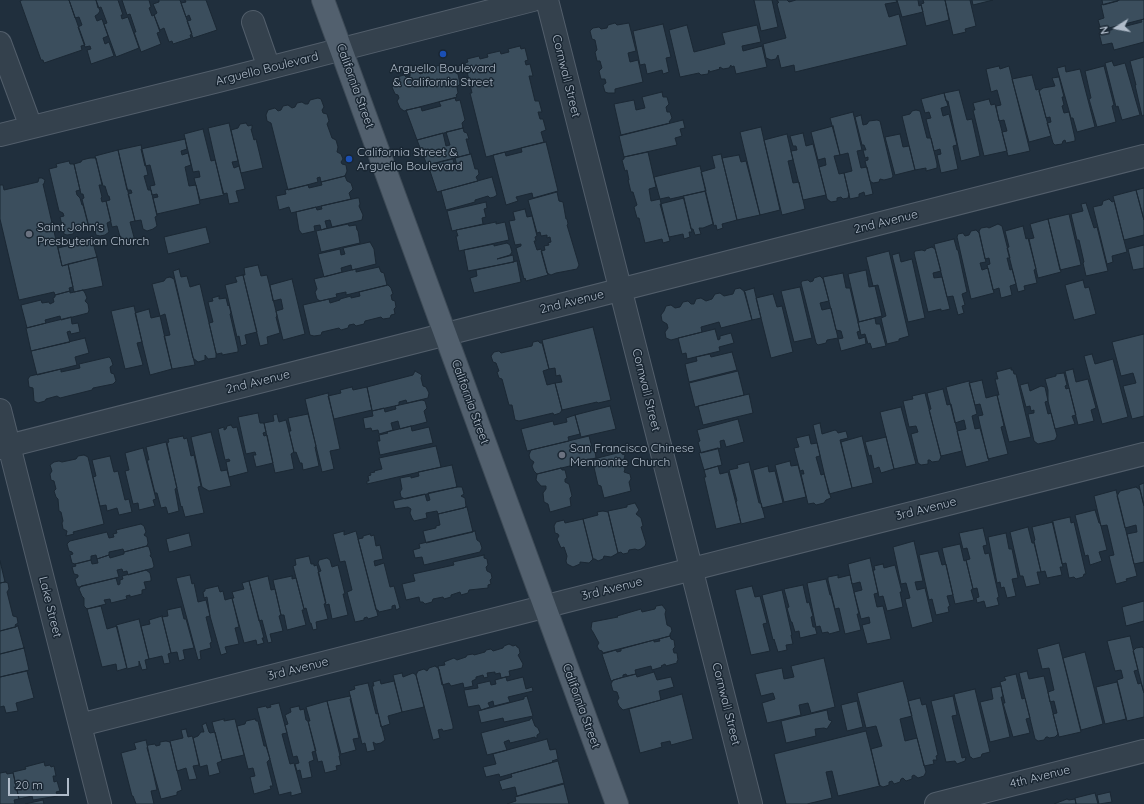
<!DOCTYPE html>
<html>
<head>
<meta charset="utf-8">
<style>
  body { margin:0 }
  #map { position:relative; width:1144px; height:804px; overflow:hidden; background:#202f3d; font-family:Quicksand,sans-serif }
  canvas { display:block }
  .north { position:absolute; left:1096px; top:8px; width:40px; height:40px; -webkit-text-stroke:3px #192632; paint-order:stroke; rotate:259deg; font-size:11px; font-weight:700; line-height:16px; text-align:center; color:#afbbc9 }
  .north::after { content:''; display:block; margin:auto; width:14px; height:18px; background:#afbbc9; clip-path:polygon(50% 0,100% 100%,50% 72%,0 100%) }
  .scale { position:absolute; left:8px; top:778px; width:61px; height:18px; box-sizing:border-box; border:2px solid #afbbc9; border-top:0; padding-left:5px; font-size:12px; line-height:14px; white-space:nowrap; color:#afbbc9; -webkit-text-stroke:3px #192632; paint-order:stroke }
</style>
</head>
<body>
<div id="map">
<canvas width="1144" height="804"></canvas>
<div class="north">N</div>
<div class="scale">20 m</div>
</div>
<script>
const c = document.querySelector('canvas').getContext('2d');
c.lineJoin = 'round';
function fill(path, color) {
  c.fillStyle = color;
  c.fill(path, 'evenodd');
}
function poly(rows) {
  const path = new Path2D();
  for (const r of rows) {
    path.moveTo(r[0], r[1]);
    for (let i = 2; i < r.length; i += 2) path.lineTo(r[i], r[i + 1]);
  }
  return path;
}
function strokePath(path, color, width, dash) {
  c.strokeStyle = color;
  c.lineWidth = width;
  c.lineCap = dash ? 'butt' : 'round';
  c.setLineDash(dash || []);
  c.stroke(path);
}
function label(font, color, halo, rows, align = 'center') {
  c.font = font + ' Quicksand,sans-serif';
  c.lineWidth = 3;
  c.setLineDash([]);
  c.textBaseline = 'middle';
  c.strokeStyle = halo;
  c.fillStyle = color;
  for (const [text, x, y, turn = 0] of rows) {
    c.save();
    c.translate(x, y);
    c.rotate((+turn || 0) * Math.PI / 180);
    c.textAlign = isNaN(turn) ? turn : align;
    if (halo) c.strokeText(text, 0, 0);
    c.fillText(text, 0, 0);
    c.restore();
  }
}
const building = poly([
  [22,0,69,0,85,45,81,46,82,50,44,63,43,60,41,60,20,1,22,0],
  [69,0,96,0,100,11,98,14,95,16,97,21,102,19,108,36,103,38,105,44,109,42,114,56,91,64,87,50,91,49,90,46,85,47,78,27,82,25,79,17,75,18,69,0],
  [96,0,118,0,123,15,121,15,122,19,128,17,139,48,116,57,104,24,107,23,101,7,98,8,96,0],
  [122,0,149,0,151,7,149,8,152,16,154,15,160,32,157,33,161,44,141,52,134,32,136,32,130,14,127,15,122,0],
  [159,0,180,0,192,34,190,35,191,38,173,44,172,41,169,42,164,28,160,30,154,15,157,13,153,4,159,2,159,0],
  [185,0,206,0,217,30,193,38,187,21,191,20,189,15,186,17,181,3,186,2,185,0],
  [754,0,772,0,778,27,761,31,754,0],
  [777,0,787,0,789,2,796,0,896,0,897,2,885,4,889,17,899,14,907,45,795,72,794,65,781,68,778,55,776,59,771,60,766,58,763,44,786,38,777,4,779,2,778,2,777,0],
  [897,0,918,0,919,6,921,5,923,12,902,17,897,0],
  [923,0,945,0,949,20,926,26,921,4,924,3,923,0],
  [945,0,970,0,976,26,965,29,966,32,953,35,945,0],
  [972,0,993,0,973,5,972,0],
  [1102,0,1118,0,1118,1,1103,5,1102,0],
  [1144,0,1144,19,1101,30,1098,20,1104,18,1101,5,1120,0,1144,0],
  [1144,19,1144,42,1114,50,1112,43,1102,45,1099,33,1142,22,1141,20,1144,19],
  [615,23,617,25,629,23,636,51,628,53,630,62,638,60,643,82,615,89,615,93,608,93,605,92,603,85,606,83,605,79,601,79,599,71,602,68,600,61,597,61,595,52,597,50,595,40,592,39,590,31,593,28,599,27,601,29,607,28,608,25,615,23],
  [663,24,671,57,666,58,669,72,663,74,662,70,647,74,645,64,640,65,633,31,663,24],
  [687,25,694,52,725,44,722,33,757,25,761,42,742,46,743,51,762,46,767,67,736,74,734,66,731,67,731,65,729,68,723,69,720,67,719,68,720,69,709,72,709,70,708,74,701,75,699,73,680,77,669,30,687,25],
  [520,46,521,49,525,48,528,60,525,61,526,65,530,64,533,76,529,76,535,101,539,101,542,112,538,112,540,119,543,119,546,130,541,132,544,142,486,157,470,93,472,93,465,63,468,62,467,59,479,56,480,59,488,57,487,54,500,51,501,54,509,52,508,49,520,46],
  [1144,57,1144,115,1142,116,1135,85,1136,85,1130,61,1144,57],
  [1112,61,1114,66,1125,63,1140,115,1122,120,1118,106,1116,107,1105,63,1112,61],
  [443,65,445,67,449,66,450,72,454,72,458,74,460,84,457,87,458,93,456,95,457,97,404,111,400,108,397,101,399,98,398,95,395,94,392,87,394,84,393,81,396,80,397,77,404,75,406,77,410,76,410,73,417,71,420,74,423,73,424,70,430,68,432,70,436,70,436,66,443,65],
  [999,66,1000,69,1009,66,1030,151,1008,156,1002,132,1007,131,1004,120,999,121,996,106,1001,105,997,90,991,92,986,69,999,66],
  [1065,66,1066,72,1080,69,1095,127,1077,132,1073,118,1071,118,1057,68,1065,66],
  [1104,66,1114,105,1112,106,1116,122,1097,127,1089,99,1091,98,1085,71,1104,66],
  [1032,75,1036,90,1039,89,1039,91,1051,136,1029,142,1012,79,1032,75],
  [1059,77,1064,97,1062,97,1064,105,1062,106,1064,113,1069,112,1075,138,1075,141,1066,143,1065,140,1063,141,1062,144,1055,145,1053,143,1047,123,1051,122,1050,117,1046,118,1039,91,1043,88,1055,86,1052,78,1059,77],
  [959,90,967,120,972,119,980,156,961,161,948,101,946,101,944,93,959,90],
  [662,92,663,97,667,97,669,104,666,107,667,112,670,112,672,118,669,122,670,123,621,135,614,104,634,100,636,110,645,108,642,97,662,92],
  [944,93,948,106,941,108,943,116,949,114,957,145,953,146,958,169,941,173,937,155,941,154,940,149,934,151,926,119,931,118,929,112,925,113,921,99,944,93],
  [318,98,321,99,324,107,322,110,323,113,327,114,329,121,327,124,332,138,336,140,338,147,337,152,341,154,343,159,341,162,342,164,346,165,347,171,345,176,321,182,320,177,317,178,318,182,288,190,271,123,267,121,266,115,268,110,275,108,278,111,281,110,283,106,288,105,292,108,295,107,297,103,302,102,305,104,308,104,310,100,318,98],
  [455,98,456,101,460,100,465,120,462,123,463,128,417,140,406,110,421,107,422,111,441,106,439,102,455,98],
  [989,99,991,105,995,104,1007,151,984,156,973,110,975,110,973,103,989,99],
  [916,110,920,111,927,138,931,138,937,164,937,168,926,171,926,168,915,170,902,116,910,114,912,111,916,110],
  [853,112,862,150,857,151,861,168,867,167,873,194,865,196,864,192,859,194,859,197,850,199,844,173,852,171,848,153,840,155,830,118,853,112],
  [861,115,863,125,867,124,869,121,877,120,880,121,893,176,892,178,884,180,880,179,879,182,873,183,870,181,865,161,868,160,868,157,865,158,863,150,866,150,864,145,862,145,855,117,861,115],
  [683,120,685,128,680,129,682,136,675,138,677,145,624,157,619,136,683,120],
  [229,123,238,161,232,162,234,168,239,166,245,189,236,191,239,202,229,204,227,193,223,194,208,128,229,123],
  [246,123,248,126,252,125,252,129,251,129,254,140,256,139,263,168,241,173,231,130,238,128,240,124,246,123],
  [833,126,840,155,834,156,839,174,844,173,849,194,848,198,843,199,841,197,837,198,837,201,831,202,827,199,819,167,826,165,825,158,818,160,811,132,833,126],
  [761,127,780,210,760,215,740,132,761,127],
  [463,128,464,132,467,133,469,139,466,139,470,154,427,165,417,140,443,133,446,146,450,145,446,132,463,128],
  [203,129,211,161,215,160,224,195,200,200,194,178,200,177,199,171,193,172,184,134,203,129],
  [803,133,806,146,813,144,826,195,803,200,791,151,797,150,796,146,793,146,790,136,803,133],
  [787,134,793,160,788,161,793,183,799,182,805,209,782,215,764,140,787,134],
  [900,134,903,147,909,146,915,170,895,175,885,137,900,134],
  [185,139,187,149,181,151,182,155,188,153,191,165,185,167,189,186,196,185,200,204,157,214,153,198,158,197,157,194,152,195,150,186,155,185,150,165,145,166,141,149,185,139],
  [546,142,558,191,533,198,532,193,516,197,518,201,506,205,493,155,505,152,506,156,522,152,521,148,546,142],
  [141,145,148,175,144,176,148,190,151,190,157,216,155,217,157,226,153,229,147,231,143,229,141,220,135,221,128,194,132,193,131,190,127,190,118,150,141,145],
  [118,150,135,221,130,222,135,241,122,244,117,226,112,227,106,201,110,200,109,196,108,196,105,186,103,186,95,156,118,150],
  [648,152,656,187,649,189,651,201,660,199,670,241,663,243,662,239,645,243,639,218,637,218,634,207,637,205,633,192,631,192,628,180,629,180,627,170,625,171,622,160,624,159,624,157,648,152],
  [471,154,475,169,478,169,479,174,476,177,478,181,437,192,428,165,453,159,455,169,458,169,455,158,471,154],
  [721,154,737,220,722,224,723,228,717,230,716,225,714,226,701,172,715,168,712,156,721,154],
  [739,155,741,162,746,161,760,215,737,220,722,158,739,155],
  [90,158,96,158,102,185,99,185,102,197,101,198,102,202,106,201,111,221,107,223,109,232,105,235,100,236,96,235,94,226,89,227,82,199,84,198,83,194,81,194,74,164,81,162,82,160,90,158],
  [69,161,70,164,74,164,80,190,76,191,77,195,80,198,82,205,83,205,89,228,74,232,73,234,67,235,64,234,60,217,64,216,63,213,59,211,49,169,57,167,56,164,69,161],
  [700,166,706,191,670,199,669,197,660,199,654,177,700,166],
  [345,176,347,181,351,183,353,189,349,193,351,199,291,213,289,207,279,210,276,196,286,194,285,190,308,185,309,188,322,185,321,182,345,176],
  [492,177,497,195,494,197,490,198,488,196,475,200,475,202,446,210,441,191,492,177],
  [39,178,42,178,45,180,44,184,43,184,62,266,68,264,73,287,69,288,70,291,55,295,54,292,19,300,0,219,0,185,3,185,4,190,38,182,39,178],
  [1144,188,1144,220,1136,190,1144,188],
  [1136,190,1144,220,1144,235,1124,240,1113,196,1136,190],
  [705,191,713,224,703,228,699,228,701,234,695,235,693,229,691,229,683,196,705,191],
  [557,192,559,201,563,202,566,219,567,219,568,224,567,225,579,265,577,269,556,273,551,275,547,273,541,251,545,250,544,246,549,245,548,243,551,242,550,237,547,238,547,235,541,236,540,232,537,233,528,200,557,192],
  [357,198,359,198,360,204,359,206,363,215,362,220,332,227,330,220,325,221,327,228,321,230,320,225,314,226,315,231,302,234,299,230,296,212,316,207,317,210,322,209,321,206,357,198],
  [684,198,692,232,689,232,690,237,684,239,683,234,669,237,660,204,684,198],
  [1109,199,1112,202,1114,201,1127,252,1112,256,1113,262,1107,264,1093,207,1102,205,1103,201,1109,199],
  [486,202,487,208,484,209,486,217,482,218,483,224,452,231,447,211,486,202],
  [1086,203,1094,228,1097,227,1108,271,1086,276,1083,263,1084,262,1079,240,1077,240,1071,214,1083,211,1081,204,1086,203],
  [525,209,527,217,532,216,537,236,535,237,536,241,534,241,537,250,541,249,548,275,526,281,525,278,524,279,516,248,521,246,521,244,515,245,509,221,515,220,513,212,525,209],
  [1069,214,1081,265,1060,270,1048,219,1069,214],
  [1048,219,1061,272,1038,278,1029,239,1034,238,1030,224,1048,219],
  [496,222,496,224,505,222,509,240,459,251,456,236,458,236,456,230,496,222],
  [348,224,349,226,356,225,357,230,358,231,360,243,321,252,316,231,348,224],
  [998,224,1002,226,1010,258,1007,258,1010,270,1012,269,1016,284,1010,286,1012,295,1001,298,999,288,993,290,987,265,990,264,989,258,985,259,979,231,981,228,987,227,989,228,998,224],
  [1023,226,1026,239,1028,238,1036,269,1034,270,1037,283,1024,286,1025,290,1018,292,1007,248,1009,247,1005,231,1023,226],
  [206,227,210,243,168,254,164,237,206,227],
  [976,230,979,233,986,262,980,263,982,270,988,268,994,293,971,299,957,237,958,234,963,233,965,236,969,235,971,231,976,230],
  [954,239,957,250,958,250,967,292,962,294,965,305,962,306,964,313,958,315,953,296,947,297,934,244,954,239],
  [92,240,97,257,62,266,58,248,92,240],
  [370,242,374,249,376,264,352,270,351,265,341,268,342,272,324,277,318,254,340,249,341,255,345,254,343,248,370,242],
  [507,243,510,245,512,252,510,255,497,259,513,255,514,262,468,271,464,250,494,244,494,246,507,243],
  [1144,245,1144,268,1133,270,1128,249,1144,245],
  [932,247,935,249,941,271,933,273,934,278,942,277,950,309,941,311,941,309,928,312,914,253,915,251,922,250,925,251,926,249,932,247],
  [889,251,909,336,899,339,899,341,887,344,881,318,886,316,878,285,873,286,866,257,889,251],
  [899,253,901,262,912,259,925,318,908,322,892,255,899,253],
  [97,257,103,286,74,292,68,264,97,257],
  [517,261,521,282,474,293,470,278,477,276,476,270,517,261],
  [258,265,261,276,267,275,276,311,277,316,276,317,280,333,267,337,268,344,260,346,243,275,245,275,244,268,258,265],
  [379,267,381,272,384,273,387,285,346,295,346,292,336,294,337,297,320,301,317,299,315,292,317,289,314,279,356,269,356,272,379,267],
  [179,269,181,277,187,276,190,287,200,284,216,353,216,358,208,359,205,355,205,360,198,362,193,358,173,271,179,269],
  [866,270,869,287,875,286,882,316,859,322,848,274,866,270],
  [843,273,846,288,850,288,860,331,857,332,859,339,865,337,866,344,841,351,838,339,843,338,841,331,836,330,823,277,843,273],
  [243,275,257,332,245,335,247,344,241,346,239,336,237,337,225,285,237,282,235,277,243,275],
  [820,276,823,279,829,301,820,303,822,310,831,308,838,338,827,340,826,343,818,345,816,343,801,283,802,281,808,280,810,282,813,281,814,278,820,276],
  [170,277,174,279,195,365,172,369,164,336,170,335,165,314,160,316,152,284,164,281,166,278,170,277],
  [292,279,305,334,283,340,276,311,283,309,281,299,273,301,270,285,292,279],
  [1083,280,1085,288,1089,287,1096,314,1074,320,1065,285,1083,280],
  [388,285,391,288,393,294,391,295,392,300,395,301,396,307,394,309,395,314,391,315,390,318,383,319,381,317,365,321,364,324,356,326,354,324,349,325,348,328,341,330,339,328,322,332,321,335,314,336,310,335,303,305,329,299,330,303,340,300,340,299,351,296,351,298,360,296,359,292,388,285],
  [800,287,812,338,794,342,781,291,800,287],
  [740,288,745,292,752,320,721,328,719,322,701,327,702,332,671,340,666,338,665,332,668,328,667,324,662,321,661,315,664,311,666,306,671,305,675,308,680,307,683,302,688,301,691,304,694,304,696,299,701,298,706,301,712,299,715,294,720,293,724,296,733,294,735,289,740,288],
  [754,288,761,318,752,320,744,291,754,288],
  [83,290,85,293,87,298,85,301,88,304,89,310,88,313,61,320,60,316,45,320,46,323,27,328,21,305,41,300,42,303,49,302,50,304,54,302,53,298,55,297,55,295,70,291,70,293,83,290],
  [773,294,777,307,782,306,793,352,771,358,756,298,773,294],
  [219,296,219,299,226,298,228,306,229,305,231,313,230,314,238,349,238,352,222,355,222,353,217,354,216,353,209,323,213,322,208,302,213,301,212,298,219,296],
  [134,306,142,342,137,343,143,365,125,369,111,311,134,306],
  [149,309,151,318,160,316,172,369,150,375,135,313,149,309],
  [71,317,72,324,78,323,80,332,71,334,70,331,67,332,70,342,31,351,26,328,71,317],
  [875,318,876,324,880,324,886,346,872,349,870,343,868,344,865,334,861,335,858,322,875,318],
  [593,327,611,400,598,403,597,402,562,410,555,383,562,382,560,375,556,376,555,368,549,369,542,340,593,327],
  [715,329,718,340,720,339,720,336,731,333,734,343,719,347,720,351,687,359,686,353,682,354,678,338,715,329],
  [1144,334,1144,416,1132,419,1123,386,1136,383,1133,373,1121,376,1112,342,1144,334],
  [85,338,89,353,75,357,77,365,37,375,31,351,85,338],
  [538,341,540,343,542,343,549,369,543,371,547,385,555,383,562,410,560,413,554,415,553,413,519,421,515,420,512,405,509,405,502,379,499,378,497,372,499,371,496,363,493,362,491,356,494,352,499,351,501,353,532,346,533,342,538,341],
  [732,352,737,370,689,382,685,364,697,361,696,357,710,354,711,357,732,352],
  [1092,354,1095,364,1113,359,1128,417,1102,424,1084,356,1092,354],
  [109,357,111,359,113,365,110,367,111,373,114,374,116,381,113,384,93,388,92,390,60,398,57,396,46,399,45,401,38,403,34,401,33,388,29,387,28,379,30,376,61,369,61,372,80,368,79,364,109,357],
  [1011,368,1011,370,1013,370,1014,374,1016,374,1031,437,1009,442,997,395,999,395,995,379,998,379,996,372,1011,368],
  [1073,369,1076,382,1088,379,1096,408,1091,410,1094,421,1078,425,1065,371,1073,369],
  [415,371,422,375,421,378,423,386,426,387,429,393,428,398,407,403,406,400,399,402,399,405,372,411,367,387,413,375,415,371],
  [738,371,744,395,695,407,689,383,738,371],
  [1064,373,1067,385,1065,386,1066,389,1069,388,1076,415,1072,416,1075,424,1055,429,1048,401,1048,390,1045,379,1056,376,1056,374,1064,373],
  [982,380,986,398,997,395,1004,426,1001,427,1008,454,988,459,978,416,983,415,980,404,975,405,969,383,982,380],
  [969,381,977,414,972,416,975,429,980,428,989,461,966,467,957,431,966,429,964,420,955,423,946,387,969,381],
  [1028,383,1030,391,1041,386,1045,387,1048,401,1045,402,1048,414,1051,413,1057,436,1055,440,1038,444,1034,441,1028,414,1034,413,1034,410,1031,411,1030,406,1026,407,1020,385,1028,383],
  [352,387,353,390,367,387,372,410,334,419,328,396,341,393,340,390,352,387],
  [943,389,947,405,951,404,962,451,941,456,929,410,931,409,927,393,943,389],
  [328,393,340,449,330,451,334,469,322,472,305,399,328,393],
  [925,393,941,457,939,461,932,462,930,460,928,460,928,464,921,465,918,463,911,434,918,432,916,426,909,427,903,401,913,399,912,396,925,393],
  [749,394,753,413,703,425,698,406,749,394],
  [422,400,425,401,427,408,424,411,427,422,400,429,398,421,391,423,393,430,379,434,378,430,372,431,371,428,365,429,363,418,373,416,372,411,384,408,385,412,396,409,395,406,422,400],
  [610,406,616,429,581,437,575,415,610,406],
  [901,407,916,464,894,469,880,412,901,407],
  [258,413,260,423,264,423,266,432,263,433,264,436,267,435,273,463,256,467,253,455,256,455,255,452,246,454,238,417,258,413],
  [277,414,279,422,286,420,294,452,291,454,294,469,275,473,264,423,274,421,273,415,277,414],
  [308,414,316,446,315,447,319,466,303,470,302,463,300,463,296,452,294,453,289,431,291,431,288,418,308,414],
  [575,415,580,434,568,437,569,441,527,451,521,429,553,421,554,425,567,422,566,418,575,415],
  [738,419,744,442,726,447,724,440,720,441,721,448,701,453,698,442,700,441,697,430,738,419],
  [820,423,822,434,835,430,837,431,838,433,846,431,848,438,840,440,852,488,829,494,813,425,820,423],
  [231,425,233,428,237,427,248,472,229,477,226,462,230,461,229,459,225,460,218,429,224,427,224,430,226,429,227,426,231,425],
  [411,426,412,431,429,427,433,443,380,455,377,441,380,441,379,435,388,433,387,432,411,426],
  [211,432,221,471,227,470,231,486,209,491,202,487,191,437,211,432],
  [809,435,811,444,817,443,820,456,816,457,821,475,824,474,831,498,826,500,824,503,816,505,814,503,808,504,801,474,804,474,803,470,800,471,794,448,799,447,796,438,809,435],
  [183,436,184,439,187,438,191,456,194,455,201,486,198,487,204,513,185,517,182,506,181,507,167,443,169,442,168,439,183,436],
  [589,436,593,451,595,451,596,458,586,460,586,462,537,474,534,471,532,466,534,462,530,459,529,455,531,450,589,436],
  [862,436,873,483,852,488,841,442,862,436],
  [886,437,894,469,881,473,879,467,874,469,871,455,869,456,865,442,886,437],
  [166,442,177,488,175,489,179,511,168,514,166,507,161,508,157,493,155,493,147,460,149,460,146,447,166,442],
  [436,446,441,467,367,484,367,481,369,481,368,476,371,475,370,473,375,472,374,471,382,469,379,458,436,446],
  [143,448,156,499,153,500,155,506,139,510,138,503,133,504,125,471,129,470,125,453,143,448],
  [718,448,722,465,704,470,699,453,718,448],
  [621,452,622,454,625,455,623,464,625,469,624,472,630,474,631,479,629,482,631,491,604,498,601,486,598,485,593,463,594,459,621,452],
  [84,455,88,457,104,524,73,532,74,534,66,536,67,531,63,529,62,523,63,521,61,512,59,511,58,499,56,497,54,491,56,489,54,481,51,480,50,474,52,471,50,465,54,462,59,461,62,462,76,459,78,456,84,455],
  [110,456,114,472,118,471,125,500,129,499,132,512,119,515,117,508,107,511,106,505,100,506,93,477,96,476,92,460,110,456],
  [790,461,791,466,798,465,806,497,784,502,775,465,790,461],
  [749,462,759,503,761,503,765,518,741,524,736,502,737,501,729,470,738,468,737,465,749,462],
  [452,465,457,487,405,499,401,497,400,492,402,489,400,478,411,476,411,478,419,476,418,472,452,465],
  [718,466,720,474,728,472,741,523,716,529,704,477,706,477,704,470,718,466],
  [768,466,769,472,775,471,783,503,762,508,753,470,768,466],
  [561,468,562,470,565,470,567,478,565,479,565,482,569,484,572,496,570,498,571,506,550,512,548,504,544,502,543,493,546,489,546,486,541,486,536,480,537,474,561,468],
  [1144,483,1144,506,1139,485,1144,483],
  [457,487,462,487,464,494,461,496,465,498,466,506,464,508,438,514,437,511,426,513,427,518,414,521,412,518,410,513,411,509,408,507,395,509,393,501,425,494,427,501,430,500,428,493,457,487],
  [1136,487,1140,490,1144,506,1144,562,1134,564,1127,534,1137,532,1136,525,1125,528,1117,496,1120,491,1136,487],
  [1116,490,1137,576,1126,579,1127,581,1116,584,1109,556,1114,555,1107,525,1101,526,1094,496,1116,490],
  [635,503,639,510,636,514,641,518,643,526,641,527,646,543,645,546,641,549,638,550,635,549,629,550,628,553,623,554,621,552,618,553,608,511,627,507,627,505,635,503],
  [467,507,473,532,426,543,423,531,436,528,436,526,440,525,438,514,467,507],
  [1095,510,1099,523,1100,523,1101,526,1107,550,1099,552,1102,561,1090,565,1088,555,1085,556,1075,515,1095,510],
  [603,511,608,512,618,553,611,557,604,556,603,559,598,561,595,559,593,559,583,519,598,515,597,512,603,511],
  [1070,517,1071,523,1074,522,1086,574,1084,574,1083,577,1076,579,1074,577,1069,578,1066,563,1062,564,1052,521,1070,517],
  [583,519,593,559,589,563,580,562,580,564,573,567,567,564,566,561,567,556,564,547,561,548,557,539,559,536,558,534,555,533,554,526,556,522,564,520,565,523,583,519],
  [1053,522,1063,567,1060,567,1062,575,1047,578,1045,571,1041,572,1034,541,1035,540,1032,527,1053,522],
  [141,524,144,526,146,532,144,535,147,537,148,543,147,546,124,552,123,549,109,552,109,555,97,559,96,555,91,556,91,560,75,564,72,563,70,555,73,554,72,552,69,551,67,544,70,541,107,532,109,538,114,537,113,534,117,533,116,530,141,524],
  [1028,527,1032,543,1034,543,1041,572,1037,572,1040,584,1026,587,1023,576,1020,576,1010,532,1028,527],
  [983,528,987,545,983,546,985,554,989,553,999,597,997,598,999,605,986,608,984,601,977,603,976,598,979,597,977,588,973,589,966,560,970,559,967,548,963,549,959,533,983,528],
  [344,531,344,535,356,531,378,616,368,619,367,617,364,618,364,620,355,622,347,592,352,590,345,561,340,562,333,534,344,531],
  [475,531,477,540,480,542,482,548,480,552,424,565,422,557,415,558,413,550,420,548,419,544,475,531],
  [189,533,192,546,169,552,166,539,189,533],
  [1006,533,1009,549,1012,549,1018,578,1012,579,1016,596,1007,598,1004,587,1001,588,1000,582,997,583,988,537,1006,533],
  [370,534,371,536,374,535,376,546,380,545,383,559,374,561,375,566,384,563,390,587,394,586,400,608,396,610,395,605,392,606,392,609,379,612,378,610,376,610,358,539,363,538,363,536,370,534],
  [914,541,923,581,915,582,917,590,925,588,933,622,912,628,905,599,910,598,906,583,901,584,893,547,914,541],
  [960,544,964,561,966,560,973,589,971,590,974,600,955,604,942,548,960,544],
  [147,546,149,547,151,554,150,556,152,558,154,566,153,568,128,575,127,571,123,572,122,569,117,570,119,577,79,587,77,586,75,579,78,577,78,575,74,574,72,567,76,566,75,564,91,560,92,564,98,563,97,559,109,555,110,558,124,554,124,552,147,546],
  [938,551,942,565,946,564,953,595,947,596,950,606,948,607,949,612,936,615,932,599,929,600,919,555,938,551],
  [484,555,484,558,487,559,488,565,486,567,487,571,491,573,492,578,490,580,491,584,488,585,488,588,469,590,468,593,461,595,460,592,451,595,451,597,444,599,443,597,433,599,432,602,425,604,423,602,420,602,419,597,406,600,402,584,415,581,413,574,454,565,453,562,484,555],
  [309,556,311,564,314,564,314,566,317,565,326,603,324,604,328,619,316,622,317,629,313,630,311,623,310,623,306,608,304,609,293,566,296,565,295,559,309,556],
  [327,558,330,560,332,567,338,565,345,594,343,594,348,615,332,619,329,604,326,605,318,572,321,571,318,563,319,560,327,558],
  [870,558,878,593,874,594,877,607,883,606,891,639,867,644,862,625,870,623,869,617,861,619,854,592,862,590,860,582,852,584,848,564,870,558],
  [0,561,5,582,0,583,0,561],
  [883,564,884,568,895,565,902,592,900,592,903,607,887,611,883,596,879,597,873,570,875,570,874,566,883,564],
  [146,570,150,573,151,578,151,581,144,582,146,589,142,590,142,594,130,597,130,595,126,596,127,599,111,603,110,599,104,600,106,604,87,609,84,606,84,598,82,596,79,589,81,586,116,578,118,585,120,584,120,580,123,579,122,576,146,570],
  [190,575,192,584,194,583,198,602,206,600,210,616,206,617,212,642,210,643,211,648,200,651,201,659,198,660,176,578,190,575],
  [838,575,838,578,850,575,859,614,857,614,861,630,845,634,839,608,835,609,828,580,828,577,838,575],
  [268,576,271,590,275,589,281,615,279,616,283,631,270,634,272,642,268,643,262,620,259,621,249,581,268,576],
  [292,576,292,579,296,578,304,609,304,610,302,610,306,625,287,630,284,615,281,615,273,580,292,576],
  [826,579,830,595,831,595,840,631,829,634,828,632,822,633,820,626,816,627,807,583,826,579],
  [249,581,264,638,262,638,264,643,257,645,256,640,244,643,232,598,234,598,232,592,244,589,242,583,249,581],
  [5,582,8,583,9,589,7,592,13,616,17,617,18,623,15,625,16,627,0,631,0,583,5,582],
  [803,585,807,603,809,602,813,616,811,617,813,627,815,627,817,634,800,638,799,631,795,632,792,622,791,622,787,608,789,607,784,589,803,585],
  [218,586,220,592,223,591,225,600,232,598,239,627,235,628,239,644,225,647,227,653,221,655,210,616,207,597,204,598,203,592,205,591,205,589,218,586],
  [752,586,755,597,760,596,767,623,763,624,770,651,751,655,735,590,752,586],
  [782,590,792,635,791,635,793,644,786,645,787,650,778,652,774,639,773,640,762,595,782,590],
  [1144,601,1144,621,1126,626,1122,607,1144,601],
  [662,605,666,610,665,614,667,625,671,627,672,631,670,634,670,636,603,653,602,651,599,650,597,646,599,643,593,632,591,629,592,622,618,617,617,616,641,609,642,612,655,609,656,606,662,605],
  [101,606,107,629,117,626,127,668,117,671,116,664,102,667,87,609,101,606],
  [181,607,184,619,186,619,194,648,183,650,185,659,179,661,177,652,171,653,162,617,168,616,167,610,181,607],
  [162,616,171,653,168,654,170,663,164,664,162,656,149,659,141,626,150,624,149,620,162,616],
  [139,619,149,659,145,660,147,669,142,670,139,661,139,666,127,669,116,625,139,619],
  [18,626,24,648,0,654,0,631,18,626],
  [670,636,671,639,674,640,675,647,673,649,674,653,677,653,678,660,677,661,677,663,666,666,665,664,661,666,662,667,652,670,651,666,635,670,636,674,627,676,626,674,623,675,623,677,611,681,602,654,616,650,617,652,621,651,621,649,654,640,654,642,660,641,659,639,670,636],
  [1130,636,1138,670,1134,671,1138,684,1141,683,1144,693,1144,717,1127,721,1117,680,1123,678,1121,670,1115,671,1107,641,1130,636],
  [1059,643,1081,732,1059,737,1053,714,1057,713,1054,701,1050,702,1048,692,1054,690,1049,668,1042,669,1037,649,1059,643],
  [509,644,513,646,516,645,517,647,519,648,520,653,518,655,523,664,522,668,509,671,510,676,501,678,500,673,495,674,495,672,487,673,488,677,484,678,483,675,476,677,476,679,472,681,473,686,464,688,463,683,451,686,449,683,442,685,438,666,445,665,444,662,454,658,457,660,466,657,467,655,473,654,474,655,485,652,486,650,491,649,493,651,503,648,504,646,509,644],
  [1142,647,1144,648,1144,693,1133,651,1136,648,1142,647],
  [24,648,29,670,0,677,0,654,24,648],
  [1085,652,1103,724,1081,730,1063,658,1085,652],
  [824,658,835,707,811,713,808,703,799,705,801,715,767,723,762,703,775,699,773,693,761,696,755,674,782,668,784,679,794,677,791,666,824,658],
  [435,666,439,669,453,726,453,729,444,731,443,731,442,729,438,730,440,738,433,740,416,675,418,671,424,669,427,671,429,668,435,666],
  [27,671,34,698,16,703,18,711,6,713,4,706,0,707,0,677,27,671],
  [1027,671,1029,679,1044,676,1058,734,1055,737,1049,738,1048,737,1046,737,1044,740,1038,741,1035,739,1019,673,1027,671],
  [654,672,657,680,671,677,674,687,659,691,661,700,623,710,619,706,617,701,619,698,617,692,613,691,611,684,613,680,636,674,637,677,654,672],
  [402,673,403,677,413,673,416,675,424,707,402,712,393,675,402,673],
  [1016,674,1022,699,1025,698,1030,718,1026,719,1030,733,1013,737,1003,703,1005,703,1000,682,1006,680,1004,677,1016,674],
  [506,677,507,681,523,677,526,689,532,687,533,691,508,697,510,702,494,706,493,701,488,703,490,707,481,710,479,705,468,707,464,690,478,688,477,684,490,681,491,685,496,684,495,680,506,677],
  [380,680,381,684,394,681,402,712,388,716,390,724,381,727,372,686,374,686,373,682,380,680],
  [903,681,912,716,900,719,905,741,917,738,926,772,924,776,918,778,914,775,912,776,912,779,906,781,903,778,901,779,900,782,894,784,892,781,889,782,889,785,883,787,879,785,871,749,882,746,876,726,866,728,857,693,903,681],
  [1117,682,1126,719,1105,724,1096,687,1117,682],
  [368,683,376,714,378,713,385,740,381,743,376,744,373,742,375,750,367,752,365,743,362,744,349,691,355,689,354,686,368,683],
  [1001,686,1003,697,1001,697,1010,737,990,742,980,702,993,699,991,688,1001,686],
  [975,689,990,752,982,754,981,757,973,759,971,757,970,757,954,694,975,689],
  [682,694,693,739,671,745,670,741,661,743,662,747,640,753,629,709,682,694],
  [350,696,351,699,350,699,359,738,353,739,356,750,341,754,327,701,350,696],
  [527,696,533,716,504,722,503,718,481,723,478,711,524,699,524,697,527,696],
  [953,696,957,715,952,716,962,758,966,757,965,761,957,764,955,761,946,762,931,701,953,696],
  [920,698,922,705,926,704,938,755,936,756,937,760,933,760,934,764,924,766,908,701,920,698],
  [327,701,340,756,339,756,341,765,336,766,337,770,325,773,322,761,318,762,308,721,310,721,306,707,327,701],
  [857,701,863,727,847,731,841,705,857,701],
  [279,703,287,733,282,734,290,764,294,763,302,793,291,796,291,792,279,795,257,708,266,706,267,708,271,707,270,705,279,703],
  [299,706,300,710,304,709,306,720,308,721,316,751,312,752,314,760,309,762,312,777,302,779,300,770,297,771,295,764,299,763,297,756,293,757,285,725,288,724,285,715,291,712,290,708,299,706],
  [827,710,829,720,832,721,827,729,824,728,815,729,816,736,786,743,781,721,827,710],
  [532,718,535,726,538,728,540,733,537,735,537,738,535,738,535,737,510,743,509,740,504,742,507,750,487,755,481,733,530,720,530,719,532,718],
  [224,719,224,721,235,719,244,755,222,760,212,722,224,719],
  [255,719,256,721,258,721,264,746,266,746,270,759,267,762,273,786,270,786,271,789,254,794,250,777,255,776,253,768,248,769,237,726,245,724,246,721,255,719],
  [206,723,209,732,210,733,215,732,222,761,217,763,220,773,209,776,207,765,200,767,193,738,198,736,201,732,204,732,202,725,206,723],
  [186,729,188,737,192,736,193,738,199,765,193,766,197,779,189,780,186,768,177,771,170,741,183,738,181,730,186,729],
  [866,731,880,786,838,796,832,771,826,772,832,798,807,804,786,804,774,754,866,731],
  [547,739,550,750,556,749,558,759,552,761,553,762,500,777,499,774,486,777,483,767,496,764,493,754,547,739],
  [146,740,157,790,151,791,154,804,136,804,133,796,132,796,121,753,136,749,134,743,146,740],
  [166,741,170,742,182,790,177,792,177,795,161,799,147,748,148,745,155,744,156,746,160,745,160,742,166,741],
  [558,761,564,783,517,796,515,787,502,790,499,781,512,777,511,774,558,761],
  [44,762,45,766,50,765,51,767,54,766,56,776,53,776,54,782,57,781,60,791,56,792,58,796,33,800,32,796,19,799,13,772,26,769,25,767,44,762],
  [6,772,7,774,13,773,19,799,14,800,15,804,0,804,0,773,6,772],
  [564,784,569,804,507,804,516,801,515,797,564,784],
  [1110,792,1112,802,1099,804,1097,795,1110,792],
  [1095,793,1098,804,1076,804,1075,798,1095,793],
  [1067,799,1069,800,1075,799,1076,804,1054,804,1067,799],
  [43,800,44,804,25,804,43,800]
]);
const minor = poly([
  [547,0,751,804],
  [253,22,269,68],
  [0,43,31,127],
  [0,135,218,81,533,0],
  [0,410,100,804],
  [0,448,1144,156],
  [80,725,1144,454],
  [936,804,1144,751]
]);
const major = poly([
  [323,0,617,804]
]);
const markers = [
  [443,54,4,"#1a4fb4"],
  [349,159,4,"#1a4fb4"],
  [29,234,4,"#6b7280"],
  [562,455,4,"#6b7280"]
];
const poiNames = [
  ["Arguello Boulevard",443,68,"center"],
  ["& California Street",443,82,"center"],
  ["California Street &",357,152],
  ["Arguello Boulevard",357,166],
  ["Saint John's",37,227],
  ["Presbyterian Church",37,241],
  ["San Francisco Chinese",570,448],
  ["Mennonite Church",570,462]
];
const streetNames = [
  ["Arguello Boulevard",267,69,-14],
  ["Cornwall Street",566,76,76],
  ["California Street",355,86,70],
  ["2nd Avenue",886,222,-14],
  ["2nd Avenue",572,302,-14],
  ["2nd Avenue",258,382,-14],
  ["Cornwall Street",646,390,76],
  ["California Street",470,402,70],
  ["3rd Avenue",926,509,-14],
  ["3rd Avenue",612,589,-14],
  ["Lake Street",50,607,76],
  ["3rd Avenue",298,669,-14],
  ["Cornwall Street",726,704,76],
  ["California Street",581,706,70],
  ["4th Avenue",1040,777,-14]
];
fill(building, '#3b4e5d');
strokePath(building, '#1b2834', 1);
strokePath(minor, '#525e6b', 24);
strokePath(major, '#3d4a56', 24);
strokePath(minor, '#34414d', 22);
strokePath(major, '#52606e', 22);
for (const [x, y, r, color] of markers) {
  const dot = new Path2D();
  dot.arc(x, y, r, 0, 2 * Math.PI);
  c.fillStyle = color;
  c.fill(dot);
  strokePath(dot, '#192632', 1.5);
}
label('12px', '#afbbc9', '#192632', poiNames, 'left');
label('12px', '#afbbc9', '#192632', streetNames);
</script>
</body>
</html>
